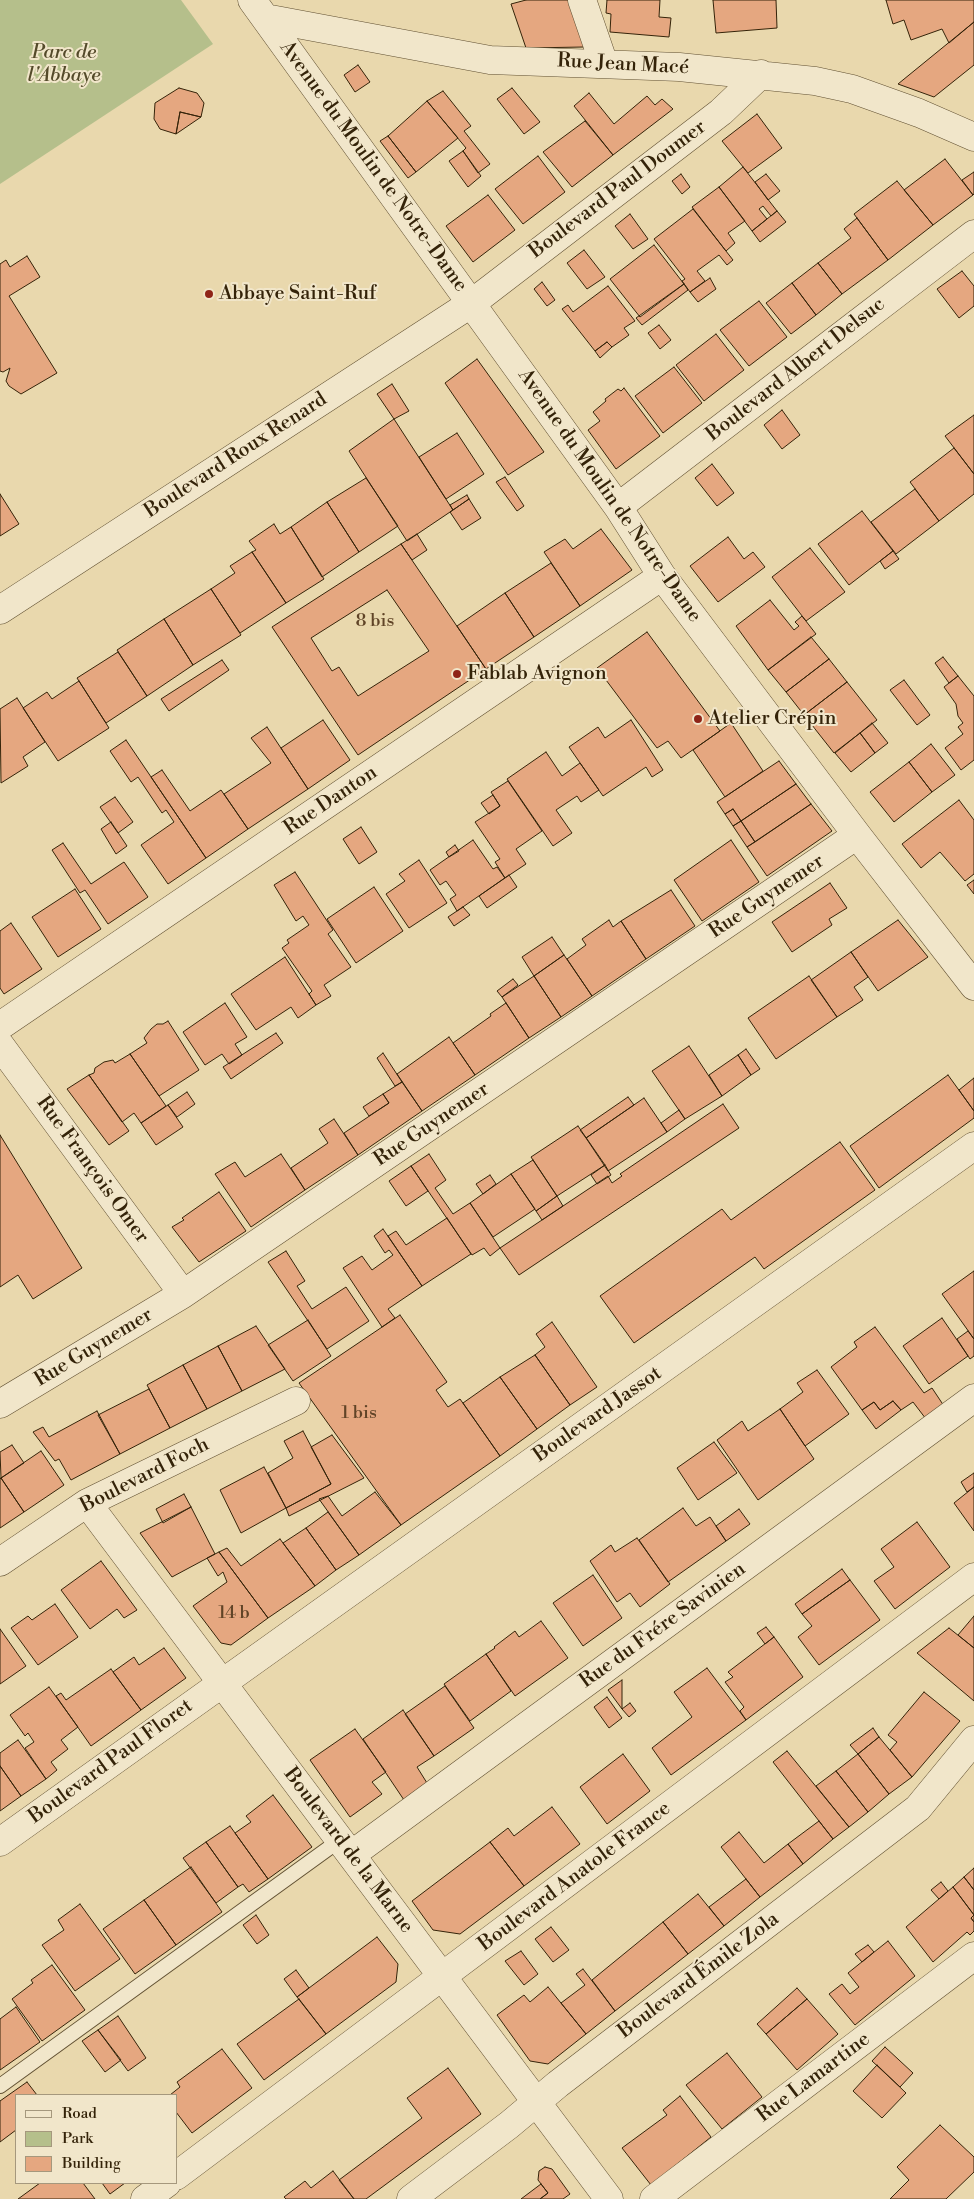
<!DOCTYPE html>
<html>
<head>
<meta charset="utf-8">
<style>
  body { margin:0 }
  #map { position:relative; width:974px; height:2199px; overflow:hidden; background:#e9d8ad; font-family:"Libre Bodoni",serif }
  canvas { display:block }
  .legend { position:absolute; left:15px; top:2094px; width:162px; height:90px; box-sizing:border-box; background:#f1e6ca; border:1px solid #a5987d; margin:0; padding:6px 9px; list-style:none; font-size:15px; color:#342309 }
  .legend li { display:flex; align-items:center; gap:10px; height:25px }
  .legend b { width:25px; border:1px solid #a5987d }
</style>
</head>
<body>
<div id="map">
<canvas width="974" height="2199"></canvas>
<ul class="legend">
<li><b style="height:6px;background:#f1e6ca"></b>Road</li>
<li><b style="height:14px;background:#b5bf8b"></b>Park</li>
<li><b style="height:14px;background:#e5a780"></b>Building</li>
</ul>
</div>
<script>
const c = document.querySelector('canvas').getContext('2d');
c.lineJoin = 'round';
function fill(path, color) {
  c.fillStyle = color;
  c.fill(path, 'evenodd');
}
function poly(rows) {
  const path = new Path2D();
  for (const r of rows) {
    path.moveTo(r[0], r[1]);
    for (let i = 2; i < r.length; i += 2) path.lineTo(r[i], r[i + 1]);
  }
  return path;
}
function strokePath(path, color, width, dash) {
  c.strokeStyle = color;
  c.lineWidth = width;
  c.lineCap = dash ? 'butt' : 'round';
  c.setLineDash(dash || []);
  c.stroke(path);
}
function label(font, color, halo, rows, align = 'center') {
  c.font = font + ' "Libre Bodoni",serif';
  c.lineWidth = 4;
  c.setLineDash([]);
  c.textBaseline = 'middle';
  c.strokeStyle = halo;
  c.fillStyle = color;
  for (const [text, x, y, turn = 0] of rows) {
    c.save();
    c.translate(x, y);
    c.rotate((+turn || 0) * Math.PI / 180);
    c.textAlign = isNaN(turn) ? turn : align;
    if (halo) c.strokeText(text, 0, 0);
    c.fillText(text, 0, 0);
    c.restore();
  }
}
const green = poly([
  [0,0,181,0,213,44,0,184]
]);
const building = poly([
  [526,0,569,0,584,47,526,48,511,4,526,0],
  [607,0,660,0,659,17,671,18,669,37,610,32,611,14,606,13,607,0],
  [713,0,776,0,777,28,716,33,713,0],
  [886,0,974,0,974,22,949,43,942,29,911,40,904,20,893,24,886,0],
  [974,22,974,65,934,97,898,84,974,22],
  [358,65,370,82,355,92,344,75,358,65],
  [179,88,197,93,204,103,201,117,180,112,176,134,160,129,154,119,155,103,179,88],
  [512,88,540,122,524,134,497,99,512,88],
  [443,91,471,126,464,131,490,164,478,173,463,151,466,148,427,101,443,91],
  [589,93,614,124,647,96,655,105,662,99,673,109,613,155,574,106,589,93],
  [427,101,458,138,416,172,388,136,427,101],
  [180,112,201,117,176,134,180,112],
  [757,114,782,148,748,173,722,141,757,114],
  [585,121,613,155,572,187,543,152,585,121],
  [388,136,416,172,408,178,380,141,388,136],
  [463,151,481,176,468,187,449,161,463,151],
  [538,156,565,192,523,224,495,189,538,156],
  [945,159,973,195,933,225,904,190,945,159],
  [743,167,777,211,771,216,763,206,759,209,767,219,752,231,719,187,743,167],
  [974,172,974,194,973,195,962,180,974,172],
  [681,174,690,187,682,194,672,181,681,174],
  [766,174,780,191,768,200,755,182,766,174],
  [897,181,933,225,888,260,854,214,897,181],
  [719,187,745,221,728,233,735,243,726,251,692,207,719,187],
  [488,195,515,230,473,262,446,226,488,195],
  [693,209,733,260,727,265,719,255,697,271,705,281,690,292,682,281,685,279,654,239,693,209],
  [777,211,786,222,760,242,752,231,777,211],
  [630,214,648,239,633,249,615,226,630,214],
  [857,218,888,260,842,294,818,263,851,238,844,229,857,218],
  [654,245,684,284,640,317,610,279,654,245],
  [584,250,605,277,587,289,567,263,584,250],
  [27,256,40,277,9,296,57,373,21,394,9,386,6,381,10,368,3,372,0,371,0,264,6,260,10,267,27,256],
  [818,263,842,294,816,315,792,283,818,263],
  [962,271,974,286,974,306,959,318,937,289,962,271],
  [710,278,716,289,698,302,690,292,710,278],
  [542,282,555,300,547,306,534,289,542,282],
  [792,283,816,315,791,334,766,303,792,283],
  [684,284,688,290,642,325,636,318,684,284],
  [608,286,635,321,624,328,629,335,612,347,607,342,595,351,562,309,568,305,573,312,608,286],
  [759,301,787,337,749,366,720,330,759,301],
  [659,325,671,340,660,349,648,333,659,325],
  [716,334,744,370,704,401,676,365,716,334],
  [607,342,612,347,600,358,595,351,607,342],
  [477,359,544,452,508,475,445,383,477,359],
  [674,367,702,403,663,433,635,396,674,367],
  [392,384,409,411,394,419,377,394,392,384],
  [624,388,660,436,616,469,588,430,600,421,593,412,606,401,605,399,618,389,621,391,624,388],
  [782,410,800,435,782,449,764,425,782,410],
  [974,415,974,474,945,436,974,415],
  [394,419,453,510,407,541,349,451,394,419],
  [457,433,484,474,446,499,419,457,457,433],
  [954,448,974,474,974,494,939,521,910,482,954,448],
  [712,464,734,493,717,506,695,478,712,464],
  [505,477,524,506,517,511,496,482,505,477],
  [366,478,398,526,359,552,327,502,366,478],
  [915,489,939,521,896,554,871,522,915,489],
  [0,494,19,524,0,536,0,494],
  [467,495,469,499,453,510,450,505,467,495],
  [469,499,481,518,462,530,450,512,469,499],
  [327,502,359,552,322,577,291,527,327,502],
  [862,511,893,551,849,585,818,544,862,511],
  [274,524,280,534,291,527,324,579,286,603,252,552,256,550,249,541,274,524],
  [601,529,632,570,580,606,544,552,565,539,573,549,601,529],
  [417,534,427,550,412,560,401,544,417,534],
  [728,537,744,559,753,552,765,567,718,602,690,566,728,537],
  [401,544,486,669,358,755,272,627,401,544],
  [387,590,429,651,358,696,339,667,332,671,311,638,387,590],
  [810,548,845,592,806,621,772,577,810,548],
  [893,551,899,559,885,569,880,561,893,551],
  [252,552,286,603,240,633,211,589,235,573,230,566,252,552],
  [551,563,580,606,534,637,505,593,551,563],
  [211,589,241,635,193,665,164,619,211,589],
  [505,593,534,637,486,669,457,626,505,593],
  [770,600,794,630,799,626,795,622,802,616,816,634,768,670,736,626,770,600],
  [164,619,193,665,147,696,117,650,164,619],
  [647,632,720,731,681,758,668,741,657,748,597,668,647,632],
  [811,637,829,659,786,692,768,670,811,637],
  [118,652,147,696,106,723,77,678,118,652],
  [943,657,958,676,949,683,935,663,943,657],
  [829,659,847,682,804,715,786,692,829,659],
  [222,660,229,670,169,711,161,699,222,660],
  [958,676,974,696,974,760,961,770,945,748,963,734,958,727,963,723,958,716,956,704,944,687,958,676],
  [904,680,930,715,917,725,890,690,904,680],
  [79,681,109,728,58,761,23,708,47,692,52,699,79,681],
  [847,682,877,720,834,753,804,715,847,682],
  [17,698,45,742,23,757,28,766,1,783,0,709,17,698],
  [323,720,350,760,308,789,281,748,323,720],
  [631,720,663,770,652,777,646,767,603,796,569,747,598,727,605,738,631,720],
  [731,723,763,771,725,797,693,750,731,723],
  [872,723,888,743,875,753,860,733,872,723],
  [267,727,308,789,248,829,224,794,271,763,251,738,267,727],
  [860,733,875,753,851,772,835,753,860,733],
  [126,740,206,858,168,884,141,845,174,822,166,810,162,813,138,777,131,782,110,751,126,740],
  [931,744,955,775,932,792,909,762,931,744],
  [546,752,562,776,580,763,599,790,581,802,577,796,556,810,572,833,553,846,507,779,546,752],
  [779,761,796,784,741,821,733,809,725,814,717,802,779,761],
  [909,762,932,792,894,822,870,792,909,762],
  [162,770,190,811,221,790,248,829,206,858,151,777,162,770],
  [508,781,542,831,516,849,526,864,505,878,495,862,500,859,475,822,500,806,491,792,508,781],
  [796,784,811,804,755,842,741,821,796,784],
  [493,795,500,806,489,814,481,803,493,795],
  [115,797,133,822,118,833,100,807,115,797],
  [959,800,974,820,974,874,965,881,940,852,921,868,902,844,959,800],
  [811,804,832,831,767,876,747,847,811,804],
  [733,809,741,821,733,826,725,814,733,809],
  [741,821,755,842,747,847,733,826,741,821],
  [111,822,127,846,116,854,101,829,111,822],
  [361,827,377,852,359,864,343,839,361,827],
  [473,840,493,869,497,867,505,878,457,911,450,899,456,895,446,881,440,885,430,870,473,840],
  [731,840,759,882,702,921,674,880,731,840],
  [63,843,91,884,124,862,148,897,108,924,85,890,80,893,52,850,63,843],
  [455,845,459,851,449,857,446,852,455,845],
  [419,860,447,903,409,928,386,894,405,881,399,874,419,860],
  [295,872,333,930,328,934,351,967,324,985,331,996,316,1005,309,994,312,991,282,948,289,943,287,940,309,925,303,916,296,921,274,885,295,872],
  [509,875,517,887,487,908,479,896,509,875],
  [974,880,974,894,967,885,974,880],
  [830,883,847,908,829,919,832,925,792,952,772,922,830,883],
  [374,887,403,931,356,963,327,919,374,887],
  [75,889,101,929,58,957,32,917,75,889],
  [671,890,695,926,646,959,621,921,671,890],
  [463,907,470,915,454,926,448,917,463,907],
  [609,920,613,927,621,921,646,959,592,996,567,959,586,945,582,939,609,920],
  [898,920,928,957,878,991,851,952,898,920],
  [11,923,42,969,4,994,0,988,0,931,11,923],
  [552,937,564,955,534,976,522,957,552,937],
  [851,952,868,977,854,987,863,1000,837,1017,811,980,851,952],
  [564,955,592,996,561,1017,534,976,564,955],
  [285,957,316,1005,298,1018,291,1007,256,1030,231,994,285,957],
  [534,976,561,1017,529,1038,502,997,534,976],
  [809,976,837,1017,776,1059,748,1018,809,976],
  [513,979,518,985,502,997,497,991,513,979],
  [225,1003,247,1037,235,1044,242,1055,229,1064,222,1054,205,1065,183,1032,225,1003],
  [506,1003,529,1038,475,1075,453,1043,491,1016,490,1014,506,1003],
  [168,1021,199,1070,159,1096,130,1054,147,1043,144,1038,151,1029,157,1024,163,1024,168,1021],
  [276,1033,283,1043,231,1079,223,1067,276,1033],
  [449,1037,475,1075,422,1111,397,1074,449,1037],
  [689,1046,722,1096,685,1119,652,1071,689,1046],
  [746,1049,760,1069,751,1075,738,1055,746,1049],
  [383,1053,402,1082,395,1086,377,1058,383,1053],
  [130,1054,166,1106,141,1123,134,1113,122,1122,89,1075,94,1073,95,1068,104,1062,113,1060,115,1063,130,1054],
  [738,1055,751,1075,722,1096,709,1075,738,1055],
  [89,1075,129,1131,109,1145,67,1089,89,1075],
  [948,1075,974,1111,974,1118,879,1188,850,1146,948,1075],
  [974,1078,974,1111,959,1090,974,1078],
  [402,1082,422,1111,358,1155,344,1133,389,1103,383,1094,402,1082],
  [187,1092,195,1104,177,1117,168,1105,187,1092],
  [383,1094,389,1103,369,1116,363,1107,383,1094],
  [628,1097,634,1105,586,1138,580,1130,628,1097],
  [644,1098,667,1132,608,1171,586,1138,644,1098],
  [723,1104,739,1128,519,1275,500,1248,608,1176,612,1183,622,1176,620,1174,723,1104],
  [168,1105,183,1127,156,1145,141,1123,168,1105],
  [679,1110,685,1119,667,1132,661,1123,679,1110],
  [334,1119,358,1155,305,1190,291,1168,328,1143,319,1129,334,1119],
  [578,1126,605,1165,557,1196,531,1157,578,1126],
  [0,1135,82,1268,33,1299,18,1275,0,1287,0,1135],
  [840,1142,875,1190,764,1269,755,1257,634,1343,600,1296,722,1209,731,1220,840,1142],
  [281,1154,305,1190,251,1227,215,1174,235,1162,245,1177,281,1154],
  [429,1154,446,1180,435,1188,453,1214,470,1203,500,1248,490,1256,484,1248,472,1255,411,1166,429,1154],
  [533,1160,557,1196,536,1211,511,1174,533,1160],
  [605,1165,611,1175,597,1184,591,1175,605,1165],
  [411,1166,428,1191,406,1206,389,1181,411,1166],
  [511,1174,535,1209,493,1237,470,1203,511,1174],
  [490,1175,496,1184,483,1194,476,1184,490,1175],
  [219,1192,246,1231,199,1262,172,1227,184,1220,182,1218,219,1192],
  [557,1196,563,1206,542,1220,536,1211,557,1196],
  [447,1218,471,1254,422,1286,388,1236,396,1231,406,1245,447,1218],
  [383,1229,422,1286,388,1309,395,1318,382,1327,343,1268,362,1256,372,1270,393,1255,389,1250,385,1253,374,1236,383,1229],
  [286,1251,305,1281,297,1286,312,1309,346,1287,369,1321,327,1349,268,1262,286,1251],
  [974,1271,974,1339,942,1294,974,1271],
  [400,1315,447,1382,436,1390,448,1407,460,1399,500,1456,401,1525,299,1383,400,1315],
  [942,1318,968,1356,929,1384,903,1346,942,1318],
  [308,1320,331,1356,293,1381,268,1345,308,1320],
  [552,1322,597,1387,570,1405,535,1355,545,1347,536,1334,552,1322],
  [256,1326,285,1369,242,1391,218,1346,256,1326],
  [875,1327,924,1393,932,1388,944,1406,926,1419,913,1402,901,1410,893,1401,880,1410,874,1402,862,1410,831,1367,857,1347,854,1342,875,1327],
  [968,1331,974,1339,974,1356,970,1359,957,1339,968,1331],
  [218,1346,242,1391,207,1409,183,1365,218,1346],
  [535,1355,570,1405,537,1429,500,1377,535,1355],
  [183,1365,207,1409,170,1428,147,1385,183,1365],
  [817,1370,849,1414,805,1446,780,1409,803,1392,797,1383,817,1370],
  [500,1377,537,1429,500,1456,463,1403,500,1377],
  [149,1389,170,1428,120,1454,98,1415,149,1389],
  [893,1401,901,1410,876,1429,862,1410,874,1402,880,1410,893,1401],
  [780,1409,814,1459,758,1500,717,1440,742,1421,748,1431,780,1409],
  [97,1411,120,1454,71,1480,59,1459,55,1461,33,1432,43,1427,49,1437,97,1411],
  [303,1431,331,1484,286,1508,268,1473,293,1458,284,1441,303,1431],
  [332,1435,364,1478,289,1516,286,1508,331,1484,311,1447,332,1435],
  [714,1442,737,1473,698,1500,677,1468,714,1442],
  [12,1445,24,1463,1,1478,0,1452,12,1445],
  [41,1451,64,1485,24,1512,1,1478,41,1451],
  [264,1467,286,1508,241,1533,220,1490,264,1467],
  [974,1473,974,1487,967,1492,961,1482,974,1473],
  [1,1478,24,1512,0,1528,0,1479,1,1478],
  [974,1487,974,1531,954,1503,974,1487],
  [375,1492,401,1525,359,1555,319,1499,328,1496,342,1516,375,1492],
  [184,1494,191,1507,163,1523,156,1509,184,1494],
  [191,1507,215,1554,172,1577,140,1533,191,1507],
  [683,1508,696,1526,710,1517,726,1541,668,1582,639,1540,683,1508],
  [739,1509,750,1524,726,1541,716,1526,739,1509],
  [328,1512,359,1555,336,1570,306,1528,328,1512],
  [917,1522,950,1567,895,1609,874,1581,894,1567,881,1549,917,1522],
  [306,1528,336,1570,315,1586,283,1543,306,1528],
  [637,1538,670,1584,640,1607,630,1593,617,1602,590,1561,611,1545,615,1552,637,1538],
  [280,1539,315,1586,268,1618,219,1552,227,1548,241,1566,280,1539],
  [219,1552,268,1618,231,1645,221,1643,193,1606,227,1582,223,1572,218,1576,207,1558,219,1552],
  [101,1561,137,1610,124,1618,117,1609,90,1629,61,1590,101,1561],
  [842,1569,850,1580,802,1614,795,1604,842,1569],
  [593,1575,622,1618,583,1646,553,1603,593,1575],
  [850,1580,880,1620,819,1665,798,1637,812,1626,802,1614,850,1580],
  [55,1604,78,1637,38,1665,11,1628,28,1616,32,1620,55,1604],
  [974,1616,974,1648,958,1635,974,1616],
  [541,1621,568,1658,515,1696,486,1654,495,1648,494,1647,515,1631,519,1637,541,1621],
  [766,1627,774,1637,765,1644,757,1633,766,1627],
  [949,1628,974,1648,974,1701,917,1653,949,1628],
  [0,1629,26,1666,0,1684,0,1629],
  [774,1637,803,1677,746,1720,740,1711,744,1707,725,1682,733,1677,728,1672,774,1637],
  [164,1648,186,1678,141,1710,113,1672,134,1657,139,1665,164,1648],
  [486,1654,511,1691,470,1721,444,1684,486,1654],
  [707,1668,746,1720,671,1775,652,1748,692,1717,674,1692,707,1668],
  [111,1669,141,1710,91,1746,56,1696,61,1693,66,1700,111,1669],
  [622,1680,622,1709,608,1690,622,1680],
  [445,1686,474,1728,434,1756,405,1714,445,1686],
  [49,1687,78,1727,61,1740,68,1749,51,1762,57,1770,46,1779,25,1748,34,1742,28,1733,25,1736,10,1715,49,1687],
  [924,1692,960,1721,912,1777,890,1750,897,1742,888,1735,924,1692],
  [607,1697,622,1718,609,1728,594,1707,607,1697],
  [630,1703,636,1711,629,1717,622,1709,630,1703],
  [403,1710,434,1756,417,1767,427,1783,404,1800,363,1739,403,1710],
  [873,1728,879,1737,858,1754,850,1745,873,1728],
  [355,1729,386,1772,372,1782,382,1794,350,1817,310,1760,355,1729],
  [879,1737,912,1777,889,1794,858,1754,879,1737],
  [18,1740,46,1779,21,1796,0,1766,0,1753,18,1740],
  [787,1751,849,1827,833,1839,773,1762,787,1751],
  [623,1754,650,1791,607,1824,580,1787,623,1754],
  [858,1754,889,1794,868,1812,836,1771,858,1754],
  [0,1766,21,1796,0,1811,0,1766],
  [836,1771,868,1812,849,1827,816,1786,836,1771],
  [273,1795,312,1847,268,1879,235,1833,251,1822,246,1816,273,1795],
  [552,1807,580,1844,524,1886,490,1842,508,1828,514,1836,552,1807],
  [819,1821,833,1839,803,1864,788,1844,819,1821],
  [230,1826,268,1879,249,1892,243,1884,238,1887,206,1842,230,1826],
  [739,1832,764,1863,788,1844,803,1864,760,1897,721,1847,739,1832],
  [206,1842,238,1887,216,1903,183,1858,206,1842],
  [490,1842,524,1886,460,1934,433,1930,412,1901,490,1842],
  [191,1867,222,1912,176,1945,144,1900,191,1867],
  [974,1868,974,1890,964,1877,974,1868],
  [964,1877,974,1890,974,1922,971,1918,974,1915,953,1887,964,1877],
  [746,1879,760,1897,724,1926,709,1907,746,1879],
  [941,1882,948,1891,939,1899,931,1890,941,1882],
  [953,1887,974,1915,971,1918,974,1922,974,1931,970,1935,967,1932,933,1962,906,1927,953,1887],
  [698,1894,724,1926,688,1954,663,1922,698,1894],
  [144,1900,176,1945,135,1974,103,1929,144,1900],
  [80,1904,120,1959,75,1991,42,1945,64,1930,58,1920,80,1904],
  [256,1915,269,1935,257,1944,243,1925,256,1915],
  [663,1922,688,1954,615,2011,592,1980,663,1922],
  [551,1927,569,1950,553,1962,535,1939,551,1927],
  [377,1937,398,1964,396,1982,326,2034,297,1997,377,1937],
  [888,1941,915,1976,855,2025,829,1994,842,1984,850,1994,859,1987,848,1973,888,1941],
  [868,1945,874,1952,862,1962,855,1954,868,1945],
  [521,1951,538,1974,524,1985,505,1961,521,1951],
  [52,1965,85,2010,42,2041,12,1999,33,1983,31,1980,52,1965],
  [583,1969,615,2011,586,2034,561,2003,585,1985,576,1974,583,1969],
  [296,1970,309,1988,297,1997,284,1979,296,1970],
  [548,1987,586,2034,548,2064,530,2061,497,2015,524,1995,530,2002,548,1987],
  [797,1988,807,1999,766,2034,757,2024,797,1988],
  [299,1999,326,2034,264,2080,237,2044,299,1999],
  [807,1999,838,2034,797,2070,766,2034,807,1999],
  [16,2007,40,2042,0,2070,0,2019,16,2007],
  [118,2016,146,2058,128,2071,98,2030,118,2016],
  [98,2030,121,2060,105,2072,82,2041,98,2030],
  [885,2047,913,2073,900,2087,872,2061,885,2047],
  [222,2049,252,2088,192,2133,176,2112,176,2095,170,2095,180,2087,177,2082,222,2049],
  [727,2053,762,2097,722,2129,686,2085,727,2053],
  [877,2065,906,2093,882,2118,853,2091,877,2065],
  [448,2068,481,2114,366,2199,354,2199,339,2180,422,2118,407,2098,448,2068],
  [27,2082,37,2095,16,2095,16,2130,0,2142,0,2101,27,2082],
  [680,2096,711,2137,651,2185,622,2148,667,2115,663,2110,680,2096],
  [940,2125,974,2157,974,2172,946,2199,890,2199,909,2180,897,2167,940,2125],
  [545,2167,552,2169,570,2194,563,2199,540,2199,548,2193,538,2180,539,2171,545,2167],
  [333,2171,354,2199,286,2199,284,2197,305,2181,311,2188,333,2171],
  [40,2183,83,2183,95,2199,18,2199,40,2183],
  [102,2183,125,2183,110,2194,102,2183],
  [541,2184,548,2193,540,2199,521,2199,541,2184]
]);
const service = poly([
  [0,2086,340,1840]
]);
const minor = poly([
  [252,0,618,507,662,576,857,835,974,986],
  [582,0,604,64],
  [265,18,490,60,679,67,815,81,852,89,919,113,974,137],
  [618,507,974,234],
  [0,610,472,303,721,112,761,74],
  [0,1026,662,576],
  [0,1045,183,1294],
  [0,1404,183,1294,857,835],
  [87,1503,609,2199],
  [0,1562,87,1503,296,1401],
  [0,1842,974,1146],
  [351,1855,974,1398],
  [176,2176,974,1577],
  [145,2199,167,2183],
  [411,2199,509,2125,558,2084,918,1808,974,1740],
  [654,2199,974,1956]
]);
const markers = [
  [209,294,5,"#8f2418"],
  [457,674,5,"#8f2418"],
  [698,719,5,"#8f2418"]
];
const numberNames = [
  ["8 bis",375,622],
  ["1 bis",359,1414],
  ["14 b",234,1614]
];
const parkNames = [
  ["Parc de",64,53],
  ["l'Abbaye",64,76]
];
const streetNames = [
  ["Rue Jean Macé",623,65,3],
  ["Avenue du Moulin de Notre-Dame",373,167,54],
  ["Boulevard Paul Doumer",618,190,-37],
  ["Boulevard Albert Delsuc",796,370,-38],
  ["Boulevard Roux Renard",236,456,-33],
  ["Avenue du Moulin de Notre-Dame",609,496,55],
  ["Rue Danton",331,801,-34],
  ["Rue Guynemer",767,897,-34],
  ["Rue Guynemer",432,1125,-34],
  ["Rue François Omer",92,1170,54],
  ["Rue Guynemer",94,1348,-31],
  ["Boulevard Jassot",598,1415,-35],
  ["Boulevard Foch",145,1476,-27],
  ["Rue du Frére Savinien",663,1626,-36],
  ["Boulevard Paul Floret",111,1762,-36],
  ["Boulevard de la Marne",348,1851,53],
  ["Boulevard Anatole France",575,1877,-37],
  ["Boulevard Émile Zola",699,1976,-37],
  ["Rue Lamartine",814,2078,-37]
];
const poiNames = [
  ["Abbaye Saint-Ruf",219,294],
  ["Fablab Avignon",467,674],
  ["Atelier Crépin",708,719]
];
fill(green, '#b5bf8b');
fill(building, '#e5a780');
strokePath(building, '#342309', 1);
strokePath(service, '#615032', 16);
strokePath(minor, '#615032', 29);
strokePath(service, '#f1e6ca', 14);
strokePath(minor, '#f1e6ca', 28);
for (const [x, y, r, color] of markers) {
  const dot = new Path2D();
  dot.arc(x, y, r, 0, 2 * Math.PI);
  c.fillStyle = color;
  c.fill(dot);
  strokePath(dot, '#f1e6ca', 2);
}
label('18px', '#604427', null, numberNames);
label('italic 20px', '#544a2a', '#f1e6ca', parkNames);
label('20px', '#342309', '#f1e6ca', streetNames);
label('20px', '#342309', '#f1e6ca', poiNames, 'left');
</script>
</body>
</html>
